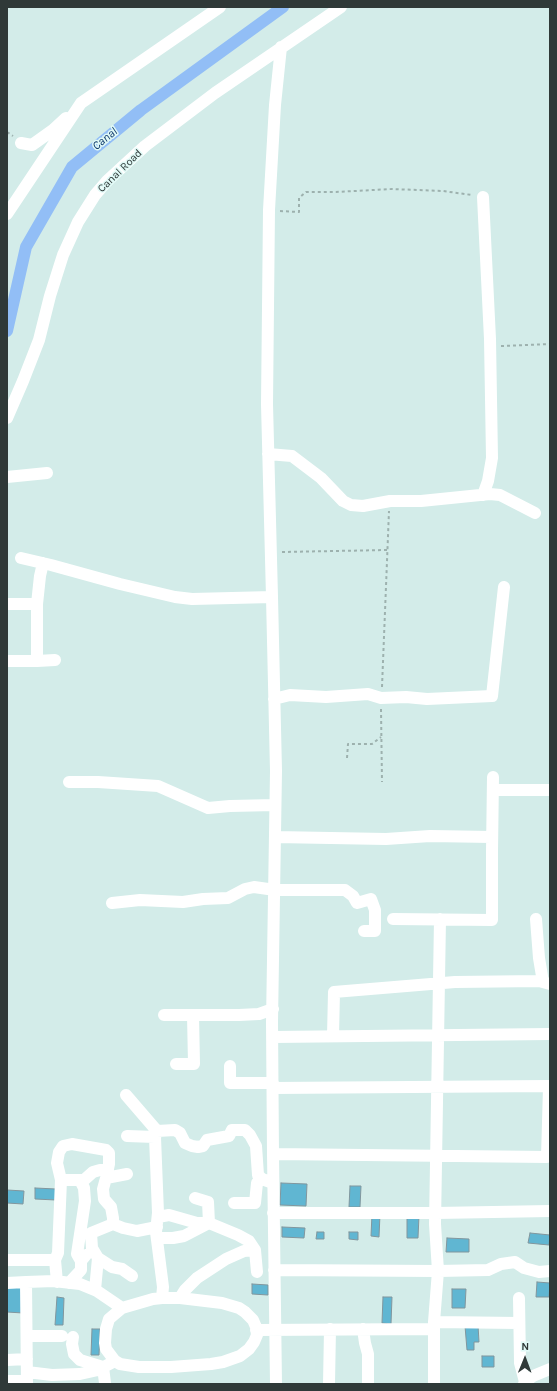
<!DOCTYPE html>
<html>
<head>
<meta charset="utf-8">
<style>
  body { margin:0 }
  #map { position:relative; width:557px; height:1391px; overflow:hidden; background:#d3ece9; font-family:Karla,sans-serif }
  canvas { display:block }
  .frame { position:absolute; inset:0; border:8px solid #2f3938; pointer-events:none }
  .north { position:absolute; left:505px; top:1339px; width:40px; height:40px; -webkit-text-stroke:3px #e1faf7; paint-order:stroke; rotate:1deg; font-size:11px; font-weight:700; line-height:16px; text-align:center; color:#2f3938 }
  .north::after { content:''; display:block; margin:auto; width:14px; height:18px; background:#2f3938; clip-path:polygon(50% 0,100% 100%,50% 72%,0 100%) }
</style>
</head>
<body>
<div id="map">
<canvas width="557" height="1391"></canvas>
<div class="frame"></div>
<div class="north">N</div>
</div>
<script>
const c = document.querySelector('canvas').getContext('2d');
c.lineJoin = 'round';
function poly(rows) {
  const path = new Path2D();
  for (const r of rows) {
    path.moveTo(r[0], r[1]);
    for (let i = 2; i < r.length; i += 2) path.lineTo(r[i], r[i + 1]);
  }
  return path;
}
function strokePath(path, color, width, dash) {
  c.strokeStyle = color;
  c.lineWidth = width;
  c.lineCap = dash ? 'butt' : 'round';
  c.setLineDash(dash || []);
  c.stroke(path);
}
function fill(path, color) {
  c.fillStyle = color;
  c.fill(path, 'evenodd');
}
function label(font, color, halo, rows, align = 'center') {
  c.font = font + ' Karla,sans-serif';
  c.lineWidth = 3;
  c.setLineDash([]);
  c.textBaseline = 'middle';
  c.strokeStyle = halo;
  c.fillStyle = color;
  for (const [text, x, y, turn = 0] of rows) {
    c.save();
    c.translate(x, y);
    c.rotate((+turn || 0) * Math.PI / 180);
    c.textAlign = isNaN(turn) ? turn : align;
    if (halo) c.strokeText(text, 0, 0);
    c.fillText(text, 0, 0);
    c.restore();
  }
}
const canal = poly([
  [7,331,26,247,72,167,141,110,283,7]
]);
const building = poly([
  [281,1183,307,1184,306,1206,280,1205,281,1183],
  [350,1186,361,1186,360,1207,349,1207,350,1186],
  [35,1188,56,1189,56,1200,35,1199,35,1188],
  [7,1190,24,1191,23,1204,7,1203,7,1190],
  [372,1214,380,1214,379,1237,371,1236,372,1214],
  [407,1214,419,1215,418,1238,407,1238,407,1214],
  [282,1227,305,1228,304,1238,282,1237,282,1227],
  [317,1232,324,1232,324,1239,316,1239,317,1232],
  [349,1232,358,1232,358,1240,349,1239,349,1232],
  [530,1233,550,1235,549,1245,528,1243,530,1233],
  [447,1238,469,1239,469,1252,446,1252,447,1238],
  [537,1282,550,1283,549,1297,536,1297,537,1282],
  [252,1284,268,1285,268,1295,252,1294,252,1284],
  [7,1286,24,1287,23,1313,7,1312,7,1286],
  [452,1289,466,1289,465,1308,452,1308,452,1289],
  [57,1297,64,1298,63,1325,55,1325,57,1297],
  [383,1297,392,1297,391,1324,382,1323,383,1297],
  [478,1325,479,1342,474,1342,474,1350,467,1350,465,1326,478,1325],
  [92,1329,100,1329,99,1355,91,1355,92,1329],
  [482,1356,494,1356,494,1367,482,1367,482,1356]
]);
const path = poly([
  [7,132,13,136],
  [280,211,299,212,299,198,306,192,336,192,392,189,443,191,472,195],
  [501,346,550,344],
  [282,552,387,550],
  [382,687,389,511],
  [381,709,382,782],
  [347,758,348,744,372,744,381,737]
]);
const minor = poly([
  [21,143,32,145,53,130,66,118],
  [483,197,490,339,492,458,488,481,483,495],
  [7,214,81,103,220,7],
  [7,418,23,381,39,340,50,296,63,255,78,222,95,195,107,181,145,146,215,93,341,7],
  [268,454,292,456,321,478,343,501,351,505,363,506,390,501,421,501,490,494,500,495,535,513],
  [7,477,47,473],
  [21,558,51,565,120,584,175,597,192,599,272,597,276,771,272,1022,273,1154,276,1384],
  [43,563,40,576,37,604,37,661,55,660],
  [272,597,267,404,269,210,275,105,281,47],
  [7,604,37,604],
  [7,661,37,661],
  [274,699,290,695,326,697,368,694,381,698,406,697,427,699,492,696,504,587],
  [69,782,98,782,158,786,208,808,230,806,275,805],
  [493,790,550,790],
  [275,837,386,839,430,836,492,837],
  [112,903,140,900,183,902,203,899,228,898,245,889,254,887,275,890,345,890,353,896,357,903,371,899,375,910,375,931,364,931],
  [393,919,492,920,492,851,493,777],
  [536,919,539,958,543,982],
  [164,1015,239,1015,259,1014,273,1009],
  [333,1036,334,992,455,982,539,981,550,984],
  [273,1037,550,1034],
  [176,1064,194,1064,193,1015],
  [230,1066,230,1083,273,1083],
  [273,1088,550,1086],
  [126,1095,157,1131],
  [127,1136,155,1137],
  [273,1154,547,1157,549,1087],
  [106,1178,127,1174],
  [80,1180,84,1188,85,1201,77,1254,81,1261],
  [195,1198,208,1202,209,1223,238,1235,249,1241,255,1250],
  [234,1203,255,1203,257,1183,262,1179],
  [273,1213,436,1213,550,1211],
  [113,1224,123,1228,137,1231,157,1227],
  [157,1238,173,1238,184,1236,209,1223,197,1223,169,1215,158,1217],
  [98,1258,112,1267,122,1269,132,1276],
  [7,1260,55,1260],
  [274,1270,438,1271,488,1270,501,1264,515,1262,524,1268,539,1272,550,1271],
  [257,1272,255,1250,244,1251,226,1259,197,1278,185,1290,180,1298,162,1298,163,1287,156,1232,158,1213,155,1137,157,1131,175,1130,180,1133,185,1143,192,1146,198,1147,203,1146,207,1140,229,1136,232,1130,245,1130,250,1135,256,1146,258,1175,262,1179,273,1183],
  [26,1282,54,1281,80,1284,97,1291,122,1308],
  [57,1282,55,1260,58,1253,61,1180],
  [7,1283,26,1282,27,1384],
  [69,1283,81,1270,81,1261,86,1255],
  [95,1290,98,1258,92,1248,91,1233,113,1224,113,1218,111,1207,104,1199,103,1189,106,1178,109,1164,109,1153,106,1150,72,1144,63,1146,59,1152,57,1163,61,1180,84,1180,93,1172,100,1170,107,1170],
  [162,1298,153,1299,122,1308,109,1319,106,1329,105,1343,106,1349,115,1361,120,1364,139,1367,171,1367,211,1364,223,1362,240,1356,249,1349,254,1342,257,1335,256,1327,253,1320,245,1312,239,1308,222,1303,180,1298],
  [519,1298,520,1363,525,1382],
  [434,1322,438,1271,435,1224,440,919],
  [363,1329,365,1343,368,1354,368,1384],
  [256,1330,434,1329],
  [27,1336,62,1336],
  [73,1337,72,1344,74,1354,80,1360,103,1367,105,1383],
  [7,1360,27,1359],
  [27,1372,52,1375,80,1374,98,1370,115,1361],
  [7,1381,27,1381],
  [329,1384,330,1329],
  [434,1384,434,1322,519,1323],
  [524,1384,525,1382,533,1376,550,1369]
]);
const streetNames = [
  ["Canal Road",120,171,-44]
];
const waterNames = [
  ["Canal",105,139,-39]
];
strokePath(canal, '#92bef6', 12);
fill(building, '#60b6d2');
strokePath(building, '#81969d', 1);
strokePath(path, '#9db1ae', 2, [3, 3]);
strokePath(minor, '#fff', 12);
label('11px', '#2f3938', '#e1faf7', streetNames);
label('italic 12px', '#0f3a6c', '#e1faf7', waterNames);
</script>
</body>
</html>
